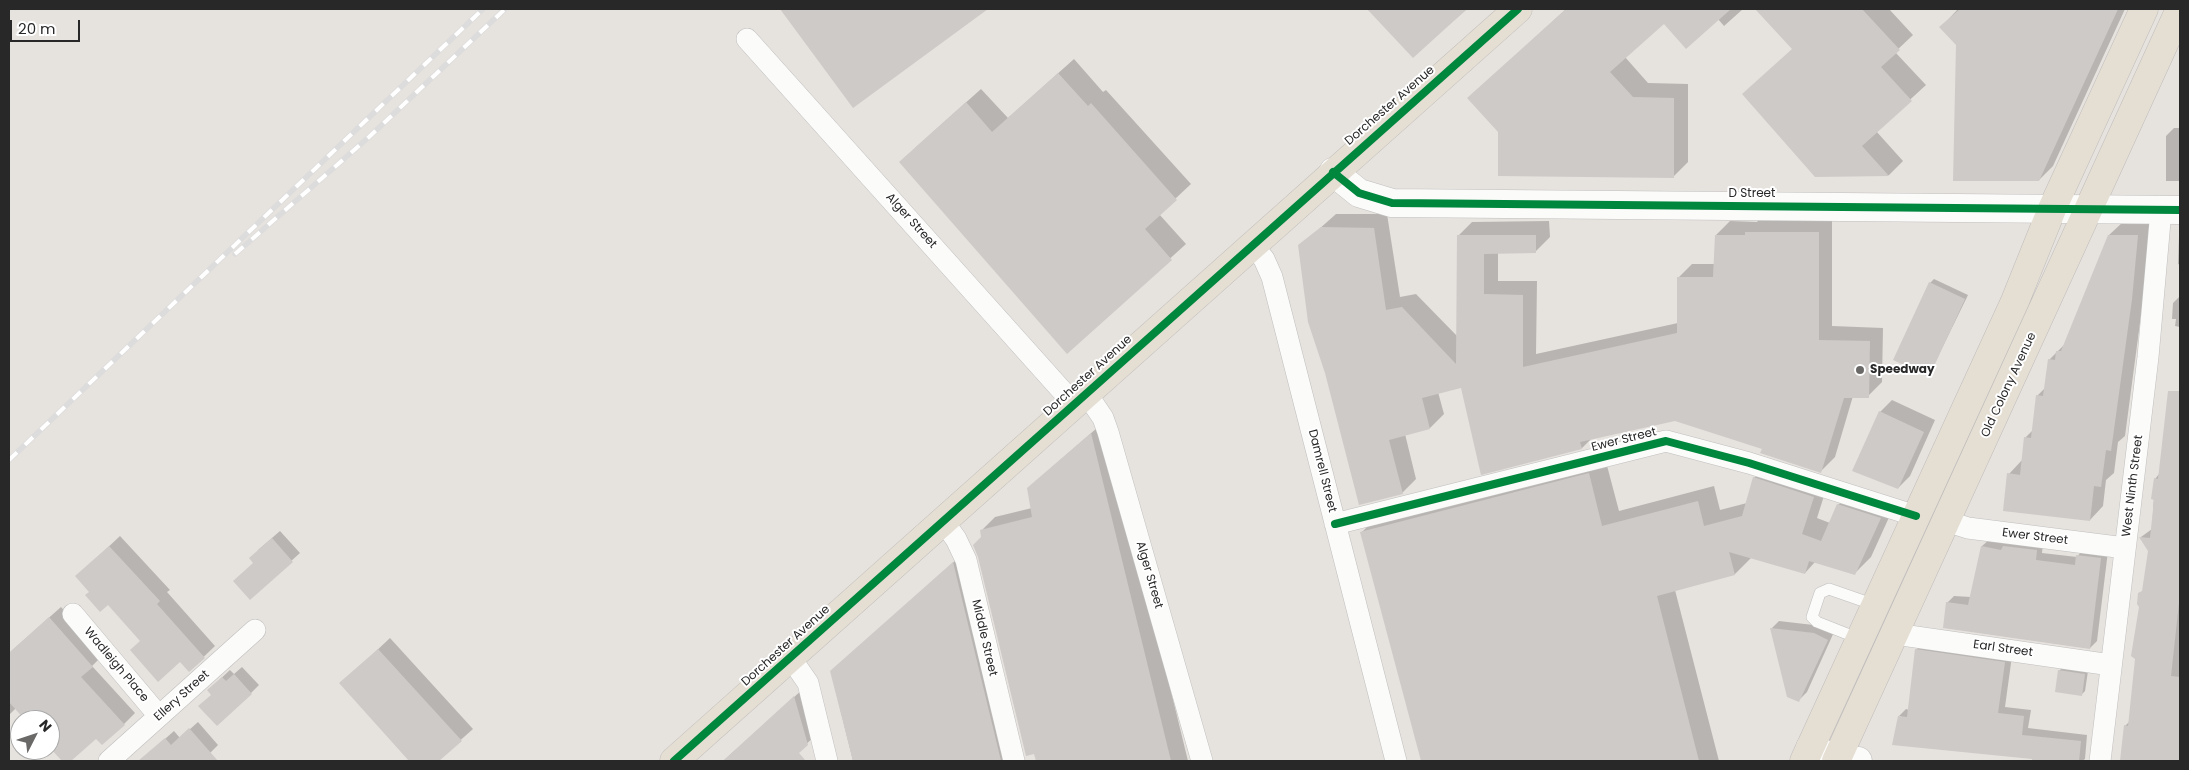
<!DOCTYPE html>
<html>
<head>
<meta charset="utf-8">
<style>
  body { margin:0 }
  #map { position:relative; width:2189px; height:770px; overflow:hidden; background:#e6e2de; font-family:Poppins,sans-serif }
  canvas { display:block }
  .frame { position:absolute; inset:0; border:10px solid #282828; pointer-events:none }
  .north { position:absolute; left:10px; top:710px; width:50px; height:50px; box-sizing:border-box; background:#fff; border:1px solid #a9a9a9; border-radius:50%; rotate:49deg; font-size:14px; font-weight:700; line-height:20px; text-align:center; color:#282828 }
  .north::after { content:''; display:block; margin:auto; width:18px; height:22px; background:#6a6968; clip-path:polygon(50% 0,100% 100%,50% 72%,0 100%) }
  .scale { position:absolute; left:10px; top:20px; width:70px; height:22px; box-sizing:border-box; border:2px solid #282828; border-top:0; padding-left:6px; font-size:15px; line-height:18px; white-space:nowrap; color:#282828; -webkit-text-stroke:4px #fff; paint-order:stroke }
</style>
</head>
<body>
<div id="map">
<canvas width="2189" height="770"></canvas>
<div class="frame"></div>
<div class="north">N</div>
<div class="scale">20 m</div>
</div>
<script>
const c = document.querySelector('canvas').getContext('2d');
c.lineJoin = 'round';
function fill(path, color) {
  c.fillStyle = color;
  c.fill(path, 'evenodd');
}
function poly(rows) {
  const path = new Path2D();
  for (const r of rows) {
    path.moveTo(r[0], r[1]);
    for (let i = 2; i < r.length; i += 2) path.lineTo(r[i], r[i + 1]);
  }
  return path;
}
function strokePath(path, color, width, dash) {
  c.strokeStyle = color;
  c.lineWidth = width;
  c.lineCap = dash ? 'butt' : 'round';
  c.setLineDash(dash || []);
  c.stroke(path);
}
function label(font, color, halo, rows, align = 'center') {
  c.font = font + ' Poppins,sans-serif';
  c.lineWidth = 4;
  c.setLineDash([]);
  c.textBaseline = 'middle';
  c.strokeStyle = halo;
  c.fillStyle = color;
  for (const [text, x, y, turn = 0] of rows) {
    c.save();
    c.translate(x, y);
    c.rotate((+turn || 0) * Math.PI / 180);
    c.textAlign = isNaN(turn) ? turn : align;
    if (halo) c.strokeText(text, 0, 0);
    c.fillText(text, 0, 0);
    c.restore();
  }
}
const shadow = poly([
  [782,9,986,9,853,106],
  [1369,9,1467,9,1413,56],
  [1566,9,1743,9,1724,26,1718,19,1664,22,1625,57,1648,83,1688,84,1688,162,1673,177,1499,132,1469,98],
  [1757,9,1889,9,1913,35,1895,52,1926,85,1876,131,1903,161,1889,175,1816,175,1793,49],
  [1958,9,2125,9,2053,166,2039,180,1957,44,1941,27],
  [1074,59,1103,92,1106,90,1191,184,1159,214,1186,244,1067,352,915,148,981,89,1008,118],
  [2174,128,2180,128,2180,181,2166,181,2166,136],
  [1336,214,1387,214,1400,297,1416,294,1458,337,1458,236,1472,222,1549,221,1550,237,1536,251,1498,252,1498,281,1537,281,1536,354,1678,323,1678,278,1692,264,1715,264,1716,235,1730,221,1757,222,1760,218,1832,219,1832,326,1883,328,1882,382,1868,396,1853,396,1835,457,1821,471,1763,448,1675,420,1591,439,1582,448,1462,386,1438,392,1444,414,1430,428,1405,434,1416,479,1402,493,1300,246],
  [2123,222,2151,222,2145,285,2125,436,2118,442,2114,473,2106,480,2103,506,2090,520,2009,474,2023,459,2025,438,2033,430,2037,396,2046,387,2049,360,2066,343,2109,235],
  [2180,235,2180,265,2178,264,2179,236],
  [1934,279,1968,295,1929,375,1930,283],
  [2180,296,2180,327,2175,326,2176,319,2172,319,2173,303],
  [1892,400,1935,420,1910,476,1898,488,1880,412],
  [2175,405,2180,406,2180,761,2121,761,2125,726,2130,721,2149,551,2141,537,2152,529,2155,479,2159,474],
  [1105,421,1188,761,1037,761,1015,677,981,531,995,517,1032,508,1043,475],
  [1605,458,1619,511,1714,486,1720,510,1747,503,1754,478,1770,462,1829,480,1817,518,1830,523,1838,505,1855,489,1896,502,1871,557,1854,574,1815,562,1805,573,1752,557,1735,574,1675,590,1719,761,1422,761,1362,532,1378,516],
  [280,531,300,553,250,598,254,562,258,550],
  [120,536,170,590,167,592,215,646,190,670,180,660,141,640,108,603,88,566],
  [1990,539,2043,543,2042,553,2077,557,2084,548,2108,551,2097,641,2090,648,1947,603,1954,596,1971,597,1982,546],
  [966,551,1016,761,954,761,953,756,931,761,853,761,831,672],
  [61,607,103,655,92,666,135,713,124,724,96,737,69,761,63,761,50,746,50,720,26,720,16,708,9,715,9,653],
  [1779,621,1822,626,1834,632,1807,692,1799,700,1771,629],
  [390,638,473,729,437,761,411,761,341,684],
  [1923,643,2012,656,2005,707,2031,710,2028,728,2087,735,2085,759,2082,761,2033,761,2033,758,1899,716,1906,709,1909,710,1916,650],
  [242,667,259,685,251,693,212,694,216,683,230,670,234,674],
  [2063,667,2088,671,2085,691,2082,694,2059,671],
  [803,689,816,735,788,761,723,761],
  [198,722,218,745,208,755,213,761,140,761,174,731,180,738]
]);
const building = poly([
  [780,9,988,9,853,108],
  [1367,9,1467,9,1413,58],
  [1566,9,1731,9,1686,49,1664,24,1610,72,1633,97,1674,98,1674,178,1498,176,1498,132,1467,98],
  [1755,9,1862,9,1900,50,1881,67,1912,101,1862,146,1889,176,1815,177,1742,94,1792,49],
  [1960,9,2118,9,2039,181,1953,181,1956,45,1939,27],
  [1058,73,1088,106,1091,103,1177,200,1145,229,1172,260,1067,354,899,162,966,102,992,132],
  [1321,227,1374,228,1386,310,1402,307,1456,364,1457,235,1536,235,1536,253,1484,254,1484,294,1523,295,1523,367,1677,333,1677,277,1713,277,1715,235,1745,235,1745,232,1819,232,1819,340,1870,341,1869,398,1844,398,1821,473,1760,453,1762,449,1675,421,1580,442,1582,449,1481,475,1461,388,1422,398,1430,429,1389,440,1403,494,1359,505,1325,373,1308,322,1298,245],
  [2108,235,2138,235,2132,299,2111,451,2106,450,2101,487,2094,486,2090,521,2003,511,2007,473,2020,475,2024,437,2031,438,2036,395,2043,396,2048,359,2055,360,2056,351,2061,351],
  [1929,282,1965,299,1929,377,1893,360],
  [2168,391,2180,391,2180,593,2171,676,2180,677,2180,761,2120,761,2124,725,2128,726,2135,659,2131,656,2139,607,2137,604,2138,593,2142,591,2148,551,2139,537,2150,538,2154,500,2151,499,2154,478,2158,479],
  [1879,411,1924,432,1898,489,1852,471],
  [1091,433,1171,761,1036,761,1034,754,1026,756,978,557,973,545,981,537,980,530,1032,517,1027,488],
  [1589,473,1602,526,1698,501,1704,526,1742,516,1753,477,1814,497,1802,534,1821,541,1837,504,1881,518,1855,575,1809,561,1805,574,1729,552,1735,575,1657,596,1699,761,1421,761,1360,532],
  [272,538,293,562,250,600,233,581,253,563,249,558],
  [109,546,160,601,157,604,205,658,189,672,180,662,158,682,130,650,140,641,108,605,100,612,85,595,89,592,75,576],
  [1981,546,2001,550,2003,546,2037,550,2036,560,2075,565,2076,555,2101,558,2090,649,1943,628,1946,602,1968,605],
  [953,562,1001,761,853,761,830,671],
  [49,617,93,667,81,677,125,725,102,745,96,739,71,761,62,761,50,748,50,720,25,720,9,702,9,653],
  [1770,628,1814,633,1828,640,1799,702,1787,697],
  [378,649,462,741,439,761,409,761,339,683],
  [1915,649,2005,662,1998,713,2024,716,2022,735,2081,741,2079,761,2032,761,2032,759,1892,745,1898,716,1907,717],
  [2058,670,2085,674,2082,696,2055,692],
  [234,674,252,694,217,726,198,706,211,695,207,690,222,677,226,681],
  [794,696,808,745,799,753,806,761,723,761],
  [189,728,218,761,138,761,165,738,171,745]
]);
const service = poly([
  [1860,639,1817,622,1812,617,1820,593,1829,589,1875,605]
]);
const minor = poly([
  [747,39,1074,404],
  [1252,245,1264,259,1272,277,1396,761],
  [1086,393,1103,418,1108,432,1202,761],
  [943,521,956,539,966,560,1014,761],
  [1946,521,1968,528,2125,548],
  [1335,524,1666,441,1749,463,1916,516],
  [73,614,159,716],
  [1895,634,2111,665],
  [790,657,808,683,827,761],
  [109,761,255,630],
  [2100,761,2148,357,2161,210]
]);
const tertiary = poly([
  [1810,748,1837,759,1858,761]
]);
const secondary = poly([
  [1333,172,1359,193,1392,203,2180,210]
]);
const primary = poly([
  [674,761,1518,9],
  [1804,761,2015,301,2052,209,2144,9],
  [1836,761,2180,9]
]);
const rail = poly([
  [235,254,369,137,505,9],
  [9,460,483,9]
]);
const cycleway = poly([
  [1333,172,1359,193,1392,203,2180,210],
  [1335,524,1666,441,1749,463,1916,516],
  [674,761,1518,9]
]);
const markers = [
  [1860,370,5,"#6a6968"]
];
const streetNames = [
  ["Dorchester Avenue",1390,106,-41],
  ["D Street",1752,194],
  ["Alger Street",911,221,48],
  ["Dorchester Avenue",1088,376,-42],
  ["Old Colony Avenue",2009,385,-65],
  ["Ewer Street",1624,440,-14],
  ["Damrell Street",1322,471,76],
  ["West Ninth Street",2133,486,-83],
  ["Ewer Street",2035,537,7],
  ["Alger Street",1149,575,74],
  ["Middle Street",984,638,77],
  ["Dorchester Avenue",786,646,-42],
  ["Earl Street",2003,649,8],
  ["Wadleigh Place",116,665,50],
  ["Ellery Street",182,696,-42]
];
const poiNames = [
  ["Speedway",1870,370]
];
fill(shadow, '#0003');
fill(building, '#cecac8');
strokePath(service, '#c0bfbf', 12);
strokePath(minor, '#c0bfbf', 22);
strokePath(tertiary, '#c0bfbf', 29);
strokePath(secondary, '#c0bfbf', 29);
strokePath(primary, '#bfbdbc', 29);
strokePath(service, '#fbfbfa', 11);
strokePath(minor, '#fbfbfa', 21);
strokePath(tertiary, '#fbfbfa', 28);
strokePath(secondary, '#fbfbfa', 28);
strokePath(primary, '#e5ded3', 28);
strokePath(rail, '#dddcdd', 5.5);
strokePath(rail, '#fff', 4, [11]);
strokePath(cycleway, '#00873e', 8);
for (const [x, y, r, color] of markers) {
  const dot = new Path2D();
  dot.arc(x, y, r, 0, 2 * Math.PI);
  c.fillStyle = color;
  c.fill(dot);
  strokePath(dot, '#fff', 2);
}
label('12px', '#282828', '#fff', streetNames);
label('bold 12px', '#282828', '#fff', poiNames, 'left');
</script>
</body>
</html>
